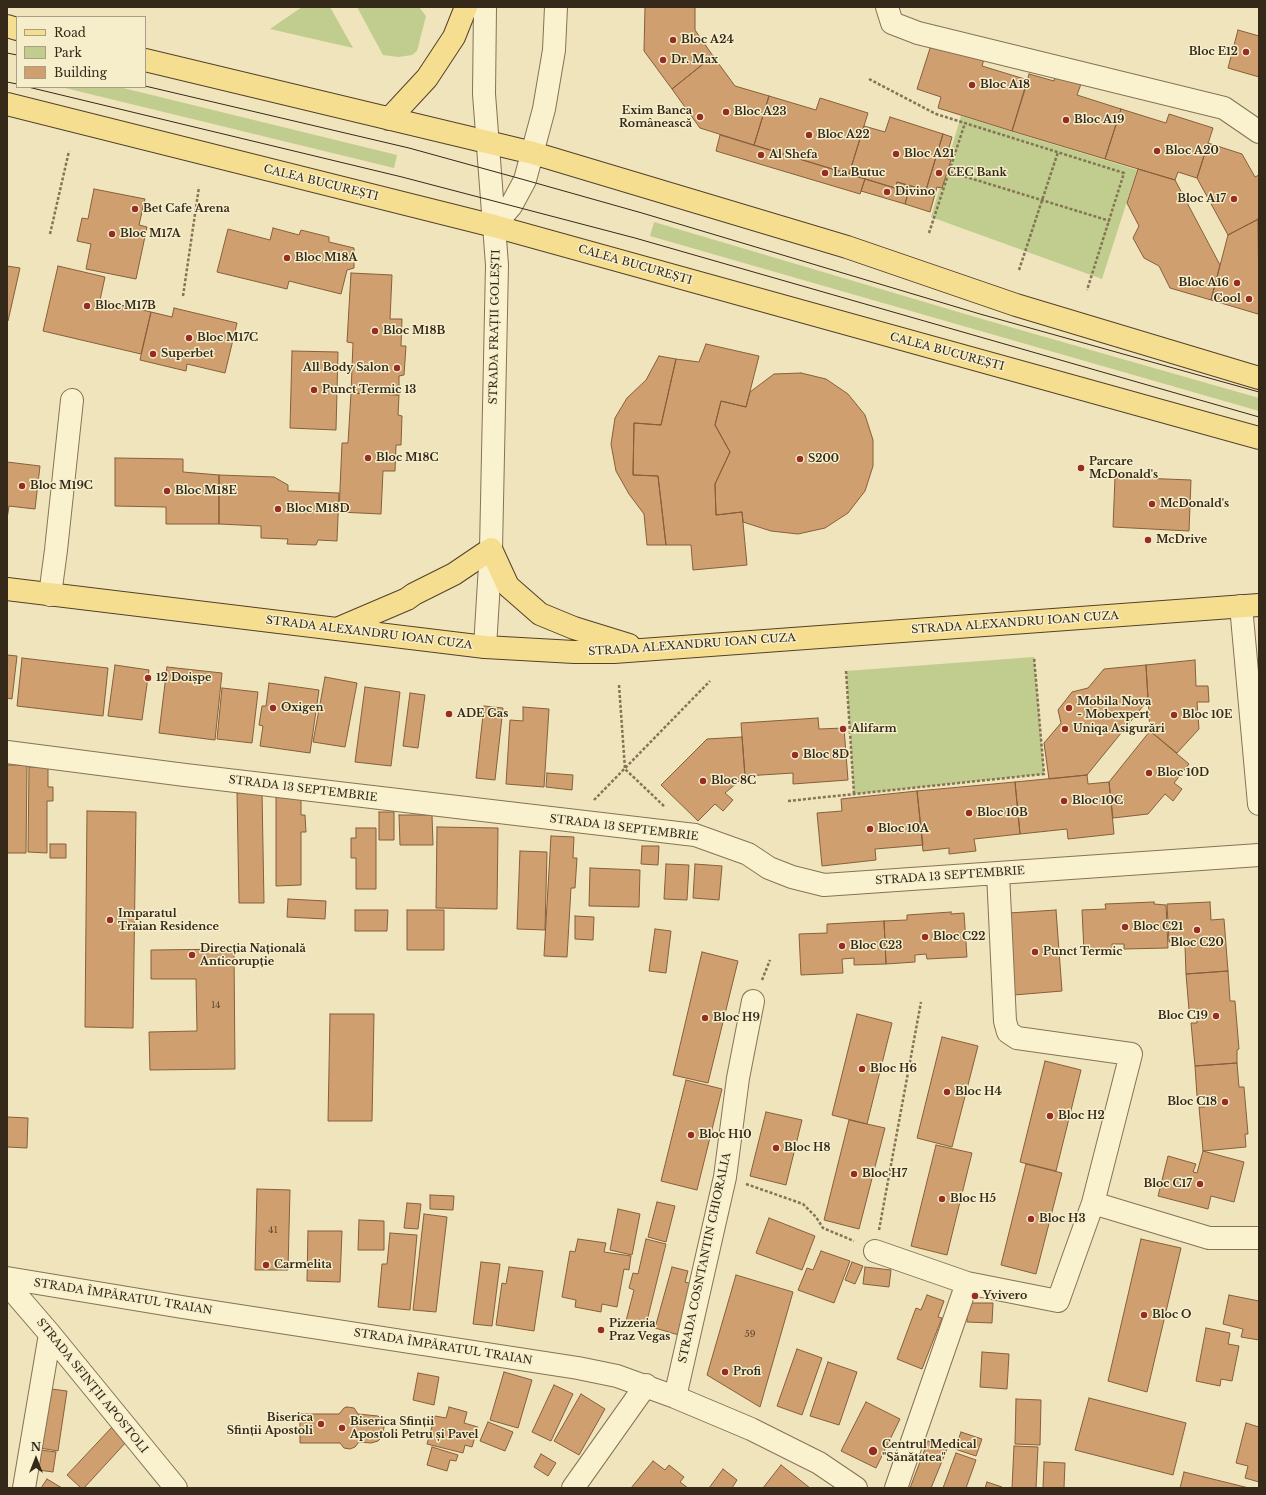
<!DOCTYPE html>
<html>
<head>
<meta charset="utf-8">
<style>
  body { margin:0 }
  #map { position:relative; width:1266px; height:1495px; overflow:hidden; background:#efe4bb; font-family:"Libre Baskerville",serif }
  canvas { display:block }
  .frame { position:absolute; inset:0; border:8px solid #35291a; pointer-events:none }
  .legend { position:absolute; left:16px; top:16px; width:130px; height:72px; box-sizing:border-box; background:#f6eecb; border:1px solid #a99f84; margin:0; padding:5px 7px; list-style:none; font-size:12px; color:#35291a }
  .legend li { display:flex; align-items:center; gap:8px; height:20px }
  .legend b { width:20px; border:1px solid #a99f84 }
  .north { position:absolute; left:16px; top:1439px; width:40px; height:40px; -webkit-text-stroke:3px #f6eecb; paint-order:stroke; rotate:0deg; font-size:11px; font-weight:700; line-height:16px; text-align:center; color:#35291a }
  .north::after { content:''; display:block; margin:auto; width:14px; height:18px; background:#35291a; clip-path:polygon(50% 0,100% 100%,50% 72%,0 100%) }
</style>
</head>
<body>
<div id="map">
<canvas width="1266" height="1495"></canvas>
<div class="frame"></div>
<ul class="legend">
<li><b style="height:5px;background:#f5de90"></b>Road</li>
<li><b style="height:11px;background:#c0cd8f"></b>Park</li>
<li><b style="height:11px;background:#cf9f6f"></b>Building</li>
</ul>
<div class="north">N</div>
</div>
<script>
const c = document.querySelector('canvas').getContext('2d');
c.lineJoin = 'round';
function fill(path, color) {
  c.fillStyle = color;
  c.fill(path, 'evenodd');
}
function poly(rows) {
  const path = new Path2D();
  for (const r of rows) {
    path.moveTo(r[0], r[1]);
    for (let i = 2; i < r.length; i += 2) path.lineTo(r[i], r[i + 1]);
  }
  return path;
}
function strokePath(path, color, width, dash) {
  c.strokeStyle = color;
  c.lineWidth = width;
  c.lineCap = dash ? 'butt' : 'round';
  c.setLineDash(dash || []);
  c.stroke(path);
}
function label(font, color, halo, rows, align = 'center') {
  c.font = font + ' "Libre Baskerville",serif';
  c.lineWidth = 3;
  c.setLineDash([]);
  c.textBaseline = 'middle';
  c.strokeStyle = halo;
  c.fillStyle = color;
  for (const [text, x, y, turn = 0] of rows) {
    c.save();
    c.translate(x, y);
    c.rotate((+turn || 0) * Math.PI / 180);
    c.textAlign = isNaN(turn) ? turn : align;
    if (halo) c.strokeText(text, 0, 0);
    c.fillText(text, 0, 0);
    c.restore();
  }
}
const green = poly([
  [302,7,330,7,353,48,270,29],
  [357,7,419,7,426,16,417,51,412,55,398,57,383,55],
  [61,87,119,87,397,155,394,168],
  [961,116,1137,170,1102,279,931,217],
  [654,222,982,319,1259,398,1259,411,650,236],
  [1034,657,1044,774,854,794,846,671]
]);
const building = poly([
  [645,7,695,7,695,30,713,56,672,89,644,51,645,7],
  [1238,30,1259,36,1259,77,1228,68,1238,30],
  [933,39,985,56,982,66,1028,80,1012,131,938,108,941,97,917,89,933,39],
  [713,56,735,86,769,96,754,145,700,128,672,89,713,56],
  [1029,74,1054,81,1055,76,1081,84,1077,95,1121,109,1105,159,1012,131,1029,74],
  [769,96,816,110,820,98,868,113,849,174,754,145,769,96],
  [1121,109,1166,123,1169,114,1213,128,1197,178,1178,172,1175,180,1105,159,1121,109],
  [890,117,943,134,926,190,897,182,895,188,849,174,864,126,885,132,890,117],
  [943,134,952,137,946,158,951,160,942,188,937,187,930,212,905,204,910,186,926,190,943,134],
  [720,135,865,179,860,194,716,151,720,135],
  [1208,143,1242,154,1255,177,1259,175,1259,219,1228,235,1197,178,1208,143],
  [1138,169,1175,180,1220,265,1211,300,1170,288,1159,266,1144,258,1133,238,1139,226,1127,203,1138,169],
  [865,179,895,188,897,182,910,186,905,204,861,191,865,179],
  [94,189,145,199,139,225,147,227,136,279,86,269,91,244,77,241,82,218,88,219,94,189],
  [1258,219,1259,309,1258,314,1211,300,1228,235,1258,219],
  [273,228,299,235,301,230,329,237,329,242,354,248,354,268,347,270,341,294,289,281,287,289,217,272,228,229,270,240,273,228],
  [7,266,20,268,8,321,7,320,7,266],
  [58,266,105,277,100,300,151,312,141,354,43,331,58,266],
  [351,273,392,275,390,319,402,319,401,346,406,346,404,375,399,376,399,395,351,393,353,343,347,342,351,273],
  [174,308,237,323,225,373,187,364,186,371,140,360,151,312,172,317,174,308],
  [706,344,759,356,746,407,721,401,715,425,730,452,715,484,716,515,742,512,747,565,693,570,691,545,666,545,658,476,633,475,634,423,661,425,676,359,699,362,706,344],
  [292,351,338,352,336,430,290,428,292,351],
  [659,356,676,359,661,425,634,423,633,475,658,476,666,545,647,545,644,514,629,494,616,471,611,444,615,418,627,398,646,380,659,356],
  [801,373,826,379,848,394,865,415,873,440,873,466,865,491,848,513,825,528,798,534,771,531,743,522,742,512,716,515,715,484,730,452,715,425,721,401,746,407,750,392,774,374,801,373],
  [351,393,399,395,398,415,402,416,401,445,396,445,395,471,383,471,381,514,339,512,342,443,348,443,351,393],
  [115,458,183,459,183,472,219,475,219,524,166,524,166,507,115,506,115,458],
  [7,462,40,466,35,509,9,506,7,519,7,462],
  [219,475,274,477,288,485,288,491,339,493,337,541,318,540,316,545,287,544,288,539,261,538,261,526,219,524,219,475],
  [1115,477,1191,480,1189,531,1113,527,1115,477],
  [7,655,17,656,12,699,7,698,7,655],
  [22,658,108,668,103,716,17,706,22,658],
  [1195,660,1196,686,1208,686,1209,702,1197,702,1199,729,1177,753,1150,731,1146,665,1195,660],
  [115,665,149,670,142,720,108,716,115,665],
  [1146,665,1148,700,1087,775,1049,779,1044,743,1061,723,1058,710,1072,692,1088,688,1104,669,1146,665],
  [167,667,222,673,215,740,159,733,167,667],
  [325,677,357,683,345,747,313,742,325,677],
  [269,683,319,690,310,753,260,746,263,726,259,725,262,706,266,706,269,683],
  [365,687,400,692,391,766,355,762,365,687],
  [222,688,258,692,252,743,217,739,222,688],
  [410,693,425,695,418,748,403,746,410,693],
  [484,706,503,708,495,780,476,778,484,706],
  [523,707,549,709,544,787,506,784,510,720,523,721,523,707],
  [818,718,819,729,844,728,848,780,793,784,793,773,745,776,741,723,818,718],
  [1150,731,1189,764,1174,783,1182,789,1173,801,1165,794,1148,814,1113,818,1109,782,1150,731],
  [742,737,745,776,725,793,733,800,723,811,715,804,698,821,661,785,707,739,742,737],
  [7,765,27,765,26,853,7,853,7,765],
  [29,767,48,767,48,787,53,787,53,801,47,801,47,853,28,852,29,767],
  [547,773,573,775,572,790,546,787,547,773],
  [1087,775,1088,784,1109,782,1114,834,1068,839,1067,829,1020,834,1015,782,1087,775],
  [1015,782,1020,834,974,839,976,851,949,854,949,848,923,851,917,791,1015,782],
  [917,791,923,845,875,849,876,860,822,866,817,813,842,811,841,799,917,791],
  [262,792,264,903,239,903,237,793,262,792],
  [301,795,301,815,305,815,306,832,301,832,301,885,276,886,276,796,301,795],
  [87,811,136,812,133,1028,85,1027,87,811],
  [379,812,394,812,394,840,379,840,379,812],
  [399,815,432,815,433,845,400,845,399,815],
  [437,827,498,828,497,909,436,908,437,827],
  [356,828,376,828,376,889,356,889,356,858,351,858,351,838,356,838,356,828],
  [551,836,574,837,573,858,577,858,575,888,571,888,567,957,544,956,551,836],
  [50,844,66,844,66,858,50,858,50,844],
  [642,846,659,846,658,865,641,864,642,846],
  [520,851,547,852,545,930,517,929,520,851],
  [666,864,689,865,687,900,664,899,666,864],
  [695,864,722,866,719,900,693,898,695,864],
  [590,868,640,870,639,907,589,906,590,868],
  [288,899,326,901,325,919,287,917,288,899],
  [1154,902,1154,904,1166,905,1168,948,1124,949,1124,944,1112,944,1113,951,1084,952,1082,910,1106,909,1105,904,1154,902],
  [1210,902,1211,920,1224,919,1228,971,1186,974,1185,946,1194,945,1193,941,1169,942,1167,904,1210,902],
  [355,910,388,910,387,931,355,931,355,910],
  [407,910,444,910,444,950,407,950,407,910],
  [1056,910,1062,991,1014,995,1009,913,1056,910],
  [951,912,951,914,964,913,967,957,927,959,926,954,915,955,915,962,886,964,884,921,907,920,907,915,951,912],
  [575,916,594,917,593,940,575,939,575,916],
  [884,921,886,964,854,965,854,958,842,959,843,973,801,975,799,934,827,933,827,924,884,921],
  [655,929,671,931,666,973,649,971,655,929],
  [234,949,235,1069,150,1070,149,1032,197,1031,196,979,151,979,151,950,234,949],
  [702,952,738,961,708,1083,673,1075,702,952],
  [1228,971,1230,1001,1235,1001,1239,1049,1237,1050,1237,1063,1195,1066,1191,1023,1197,1023,1196,1009,1189,1010,1186,974,1228,971],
  [330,1014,374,1014,372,1121,328,1121,330,1014],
  [857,1014,892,1023,867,1124,832,1115,857,1014],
  [942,1037,978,1046,952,1147,917,1138,942,1037],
  [1045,1061,1081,1070,1056,1171,1020,1162,1045,1061],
  [1237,1063,1239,1087,1244,1087,1248,1134,1245,1134,1246,1147,1203,1151,1199,1107,1205,1107,1204,1095,1197,1096,1195,1066,1237,1063],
  [686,1080,722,1089,697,1190,661,1181,686,1080],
  [766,1112,802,1120,786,1185,750,1176,766,1112],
  [7,1117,28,1118,27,1148,7,1147,7,1117],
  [849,1120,885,1128,859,1229,824,1220,849,1120],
  [936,1145,972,1153,947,1255,911,1246,936,1145],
  [1203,1151,1244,1162,1234,1202,1211,1196,1208,1209,1158,1196,1168,1156,1196,1164,1193,1172,1197,1173,1203,1151],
  [1026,1164,1062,1173,1036,1274,1001,1265,1026,1164],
  [257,1189,290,1190,288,1270,255,1270,257,1189],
  [430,1195,454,1196,453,1210,430,1209,430,1195],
  [657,1202,675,1206,666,1242,648,1237,657,1202],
  [407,1203,421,1204,418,1229,404,1228,407,1203],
  [618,1209,640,1214,632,1255,610,1250,618,1209],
  [424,1214,447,1217,436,1312,413,1310,424,1214],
  [769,1218,815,1236,802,1270,756,1253,769,1218],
  [359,1220,384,1221,384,1250,358,1250,359,1220],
  [308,1231,342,1231,340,1282,307,1281,308,1231],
  [390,1233,417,1235,410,1310,378,1307,382,1264,387,1264,390,1233],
  [578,1239,606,1243,604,1252,631,1256,629,1270,624,1269,617,1307,602,1304,601,1312,575,1307,576,1300,562,1297,570,1251,575,1252,578,1239],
  [646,1239,666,1244,646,1325,626,1321,634,1290,629,1288,633,1273,638,1274,646,1239],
  [1141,1239,1181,1248,1147,1392,1108,1381,1141,1239],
  [821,1251,850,1261,834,1303,798,1290,807,1268,813,1270,821,1251],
  [481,1262,500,1264,492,1326,473,1324,481,1262],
  [852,1262,863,1266,855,1284,845,1280,852,1262],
  [509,1267,543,1271,534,1331,496,1325,502,1283,506,1284,509,1267],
  [672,1267,688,1271,685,1282,696,1285,682,1336,655,1328,672,1267],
  [865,1267,891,1270,889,1287,863,1284,865,1267],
  [736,1275,793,1292,760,1407,707,1375,736,1275],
  [927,1295,944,1301,938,1317,942,1318,922,1369,897,1359,916,1308,921,1310,927,1295],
  [1229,1295,1259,1301,1259,1340,1241,1337,1243,1329,1223,1324,1229,1295],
  [967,1303,993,1303,992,1323,967,1322,967,1303],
  [1206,1328,1230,1333,1228,1344,1239,1346,1232,1381,1221,1379,1220,1386,1196,1381,1206,1328],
  [797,1349,822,1358,802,1415,777,1406,797,1349],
  [982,1352,1009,1354,1007,1389,980,1387,982,1352],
  [828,1362,857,1372,839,1425,810,1416,828,1362],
  [504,1372,532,1380,518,1428,490,1420,504,1372],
  [418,1373,439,1377,434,1405,413,1400,418,1373],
  [554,1385,573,1394,551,1441,532,1432,554,1385],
  [44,1388,67,1391,58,1451,34,1447,44,1388],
  [581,1394,605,1409,579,1455,554,1441,581,1394],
  [1089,1398,1186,1423,1173,1475,1075,1450,1089,1398],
  [1016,1399,1041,1400,1040,1445,1015,1444,1016,1399],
  [866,1402,900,1419,876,1468,841,1451,866,1402],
  [347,1407,354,1408,358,1414,378,1416,382,1420,384,1426,383,1436,378,1441,371,1443,359,1442,355,1447,350,1449,344,1448,340,1443,300,1443,300,1414,339,1414,344,1408,347,1407],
  [449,1407,467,1412,464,1423,478,1427,472,1447,465,1445,463,1453,427,1444,435,1416,446,1418,449,1407],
  [488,1422,513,1432,505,1451,480,1441,488,1422],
  [1246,1423,1259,1427,1259,1482,1245,1478,1248,1466,1236,1463,1246,1423],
  [113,1426,128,1440,84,1488,81,1488,67,1475,113,1426],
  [961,1432,982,1439,976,1456,955,1449,961,1432],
  [928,1441,947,1449,931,1488,910,1488,928,1441],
  [1014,1446,1038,1447,1036,1488,1012,1488,1014,1446],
  [432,1447,458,1455,456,1461,450,1460,447,1471,427,1465,432,1447],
  [33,1449,56,1452,53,1472,31,1469,33,1449],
  [956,1453,976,1460,966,1488,943,1488,956,1453],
  [541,1454,556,1463,548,1476,534,1467,541,1454],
  [653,1461,665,1470,669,1465,684,1477,680,1482,688,1488,631,1488,653,1461],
  [1044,1462,1065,1463,1064,1488,1043,1488,1044,1462],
  [781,1465,810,1488,763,1488,781,1465],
  [723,1469,737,1480,732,1488,709,1488,723,1469],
  [1184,1472,1249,1488,1180,1488,1184,1472],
  [47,1479,62,1488,41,1488,47,1479],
  [987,1482,1002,1487,1002,1488,985,1488,987,1482]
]);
const path = poly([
  [869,79,936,114,1124,173,1087,290],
  [950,172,1110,221],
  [929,233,965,123],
  [50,234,69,151],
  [1019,270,1058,152],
  [183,296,199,187],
  [846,671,854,794],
  [619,685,625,769,665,807],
  [594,800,710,681],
  [788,801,1044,774,1034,657],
  [762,980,770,960],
  [746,1184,803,1204,816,1217,823,1228,854,1241],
  [879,1230,921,1002]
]);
const minor = poly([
  [485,7,484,94,497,265,491,549,485,647],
  [887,7,892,23,918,33,1224,108,1259,132],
  [494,226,511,206,525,180,544,109,554,50,556,7],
  [50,595,56,550,72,400],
  [1241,606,1259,804],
  [7,752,185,775,695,835,748,854,769,868,792,877,824,885,1259,855],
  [1093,1203,1209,1238,1259,1238],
  [875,1251,967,1283,1058,1301,1093,1203,1131,1054,1017,1038,1008,1032,1005,1021,998,873],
  [7,1278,182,1307,578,1368,617,1376,675,1397,751,1429,819,1463,856,1488],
  [7,1284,50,1334,176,1488],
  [675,1397,725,1177,738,1078,753,1001],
  [24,1488,50,1334],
  [573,1488,646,1385],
  [896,1488,967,1283]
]);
const major = poly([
  [7,26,17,29],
  [145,60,533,153,847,247,1016,305,1259,378],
  [7,104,494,226,1259,438],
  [389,119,427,78,454,37,466,7],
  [7,589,485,647,574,652,614,652,1259,605],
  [339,628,407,599,414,594,454,574,491,549,508,586,540,614,574,628,629,645]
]);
const tram = poly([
  [7,53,17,55],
  [7,82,17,84],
  [145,86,409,148,525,180,642,213,980,314,1259,392],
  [28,87,402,177,635,238,1259,417]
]);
const markers = [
  [673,40,4,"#972c23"],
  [1246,52,4,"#972c23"],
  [663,60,4,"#972c23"],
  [972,85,4,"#972c23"],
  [726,112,4,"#972c23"],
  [700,117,4,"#972c23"],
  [1066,120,4,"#972c23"],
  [809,135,4,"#972c23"],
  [1157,151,4,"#972c23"],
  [896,154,4,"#972c23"],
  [761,155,4,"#972c23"],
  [825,173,4,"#972c23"],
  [939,173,4,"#972c23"],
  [887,192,4,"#972c23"],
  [1234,199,4,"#972c23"],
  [135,209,4,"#972c23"],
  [112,234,4,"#972c23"],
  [287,258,4,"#972c23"],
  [1237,283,4,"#972c23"],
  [1249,299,4,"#972c23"],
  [87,306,4,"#972c23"],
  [375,331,4,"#972c23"],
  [189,338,4,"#972c23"],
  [153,354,4,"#972c23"],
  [397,368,4,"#972c23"],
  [314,390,4,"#972c23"],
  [368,458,4,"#972c23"],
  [800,459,4,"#972c23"],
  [1081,468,4,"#972c23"],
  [22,486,4,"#972c23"],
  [167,491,4,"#972c23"],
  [1152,504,4,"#972c23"],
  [278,509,4,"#972c23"],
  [1148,540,4,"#972c23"],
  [148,678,4,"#972c23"],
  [273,708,4,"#972c23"],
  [1069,708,4,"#972c23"],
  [449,714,4,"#972c23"],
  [1174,715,4,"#972c23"],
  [843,729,4,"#972c23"],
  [1065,729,4,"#972c23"],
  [795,755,4,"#972c23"],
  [1149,773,4,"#972c23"],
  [703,781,4,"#972c23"],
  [1064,801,4,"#972c23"],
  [969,813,4,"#972c23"],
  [870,829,4,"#972c23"],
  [110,920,4,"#972c23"],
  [1125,927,4,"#972c23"],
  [1197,930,4,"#972c23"],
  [925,937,4,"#972c23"],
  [842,946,4,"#972c23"],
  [1035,952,4,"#972c23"],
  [192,955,4,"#972c23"],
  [1216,1016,4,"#972c23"],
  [705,1018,4,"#972c23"],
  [862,1069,4,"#972c23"],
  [947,1092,4,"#972c23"],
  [1225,1102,4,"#972c23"],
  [1050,1116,4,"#972c23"],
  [691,1135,4,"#972c23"],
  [776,1148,4,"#972c23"],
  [854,1174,4,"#972c23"],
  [1200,1184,4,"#972c23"],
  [942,1199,4,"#972c23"],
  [1031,1219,4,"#972c23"],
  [266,1265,4,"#972c23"],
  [975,1296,4,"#972c23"],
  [1144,1315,4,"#972c23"],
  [601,1330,4,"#972c23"],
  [725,1372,4,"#972c23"],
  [321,1424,4,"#972c23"],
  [342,1428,4,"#972c23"],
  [873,1451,5,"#972c23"]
];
const numberNames = [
  ["14",216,1005],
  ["41",273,1230],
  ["59",750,1334]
];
const poiNames = [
  ["Bloc A24",681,40],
  ["Bloc E12",1238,52,"right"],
  ["Dr. Max",671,60],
  ["Bloc A18",980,85],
  ["Exim Banca",692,111,"right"],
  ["Românească",692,124,"right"],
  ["Bloc A23",734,112],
  ["Bloc A19",1074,120],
  ["Bloc A22",817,135],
  ["Bloc A20",1165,151],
  ["Bloc A21",904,154],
  ["Al Shefa",769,155],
  ["La Butuc",833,173],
  ["CEC Bank",947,173],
  ["Divino",895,192],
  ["Bloc A17",1226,199,"right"],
  ["Bet Cafe Arena",143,209],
  ["Bloc M17A",120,234],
  ["Bloc M18A",295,258],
  ["Bloc A16",1229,283,"right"],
  ["Cool",1241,299,"right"],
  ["Bloc M17B",95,306],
  ["Bloc M18B",383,331],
  ["Bloc M17C",197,338],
  ["Superbet",161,354],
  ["All Body Salon",389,368,"right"],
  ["Punct Termic 13",322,390],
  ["Bloc M18C",376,458],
  ["S200",808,459],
  ["Parcare",1089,462],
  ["McDonald's",1089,475],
  ["Bloc M19C",30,486],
  ["Bloc M18E",175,491],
  ["McDonald's",1160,504],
  ["Bloc M18D",286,509],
  ["McDrive",1156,540],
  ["12 Doișpe",156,678],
  ["Mobila Nova",1077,702],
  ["- Mobexpert",1077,715],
  ["Oxigen",281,708],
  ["ADE Gas",457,714],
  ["Bloc 10E",1182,715],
  ["Alifarm",851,729],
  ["Uniqa Asigurări",1073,729],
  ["Bloc 8D",803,755],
  ["Bloc 10D",1157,773],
  ["Bloc 8C",711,781],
  ["Bloc 10C",1072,801],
  ["Bloc 10B",977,813],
  ["Bloc 10A",878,829],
  ["Imparatul",118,914],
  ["Traian Residence",118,927],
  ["Bloc C21",1133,927],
  ["Bloc C22",933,937],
  ["Bloc C20",1197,943,"center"],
  ["Bloc C23",850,946],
  ["Direcția Națională",200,949],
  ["Anticorupție",200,962],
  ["Punct Termic",1043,952],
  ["Bloc C19",1208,1016,"right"],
  ["Bloc H9",713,1018],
  ["Bloc H6",870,1069],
  ["Bloc H4",955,1092],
  ["Bloc C18",1217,1102,"right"],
  ["Bloc H2",1058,1116],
  ["Bloc H10",699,1135],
  ["Bloc H8",784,1148],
  ["Bloc H7",862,1174],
  ["Bloc C17",1192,1184,"right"],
  ["Bloc H5",950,1199],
  ["Bloc H3",1039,1219],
  ["Carmelita",274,1265],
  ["Yvivero",983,1296],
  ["Bloc O",1152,1315],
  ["Pizzeria",609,1324],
  ["Praz Vegas",609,1337],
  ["Profi",733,1372],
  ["Biserica",313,1418,"right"],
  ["Sfinții Apostoli",313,1431,"right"],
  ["Biserica Sfinții",350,1422],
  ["Apostoli Petru și Pavel",350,1435],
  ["Centrul Medical",882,1445],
  ["\"Sănătatea\"",882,1458]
];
const streetNames = [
  ["CALEA BUCUREȘTI",321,183,14],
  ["CALEA BUCUREȘTI",635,265,16],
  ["STRADA FRAȚII GOLEȘTI",495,327,-89],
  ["CALEA BUCUREȘTI",947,352,15],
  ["STRADA ALEXANDRU IOAN CUZA",1015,623,-4],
  ["STRADA ALEXANDRU IOAN CUZA",369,633,7],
  ["STRADA ALEXANDRU IOAN CUZA",692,645,-4],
  ["STRADA 13 SEPTEMBRIE",303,789,7],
  ["STRADA 13 SEPTEMBRIE",624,828,7],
  ["STRADA 13 SEPTEMBRIE",950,876,-4],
  ["STRADA COSNTANTIN CHIORALIA",705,1258,-78],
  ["STRADA ÎMPĂRATUL TRAIAN",123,1297,9],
  ["STRADA ÎMPĂRATUL TRAIAN",443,1347,9],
  ["STRADA SFINȚII APOSTOLI",92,1386,51]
];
fill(green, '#c0cd8f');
fill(building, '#cf9f6f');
strokePath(building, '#865f3a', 1);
strokePath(minor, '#867355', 24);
strokePath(major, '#53412a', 24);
strokePath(path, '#867355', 2.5, [3, 2]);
strokePath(minor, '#faf1ce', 22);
strokePath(major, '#f5de90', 22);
strokePath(tram, '#35291a', 1);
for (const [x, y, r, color] of markers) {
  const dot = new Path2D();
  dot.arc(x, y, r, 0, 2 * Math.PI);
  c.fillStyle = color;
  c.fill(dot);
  strokePath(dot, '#f6eecb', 1.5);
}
label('9px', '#5c462f', null, numberNames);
label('bold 11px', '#35291a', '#f6eecb', poiNames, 'left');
label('11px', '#35291a', '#f6eecb', streetNames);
</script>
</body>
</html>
